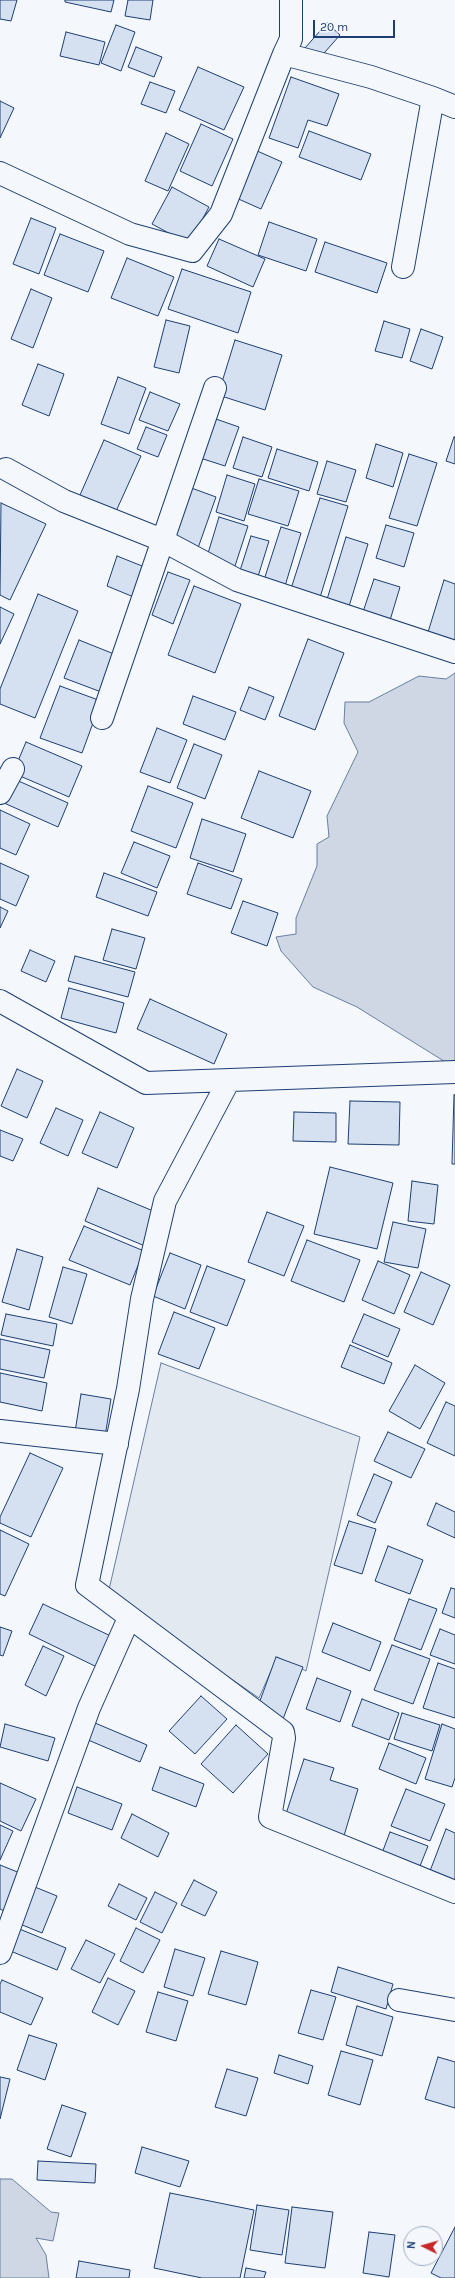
<!DOCTYPE html>
<html>
<head>
<meta charset="utf-8">
<style>
  body { margin:0 }
  #map { position:relative; width:455px; height:2278px; overflow:hidden; background:#f4f7fb; font-family:Karla,sans-serif }
  canvas { display:block }
  .north { position:absolute; left:403px; top:2226px; width:40px; height:40px; box-sizing:border-box; background:#f4f7fb; border:1px solid #9eadc5; border-radius:50%; rotate:275deg; font-size:11px; font-weight:700; line-height:16px; text-align:center; color:#1d3f73 }
  .north::after { content:''; display:block; margin:auto; width:14px; height:18px; background:#c62828; clip-path:polygon(50% 0,100% 100%,50% 72%,0 100%) }
  .scale { position:absolute; left:313px; top:20px; width:82px; height:18px; box-sizing:border-box; border:2px solid #1d3f73; border-top:0; padding-left:5px; font-size:12px; line-height:14px; white-space:nowrap; color:#1d3f73; -webkit-text-stroke:3px #f4f7fb; paint-order:stroke }
</style>
</head>
<body>
<div id="map">
<canvas width="455" height="2278"></canvas>
<div class="north">N</div>
<div class="scale">20 m</div>
</div>
<script>
const c = document.querySelector('canvas').getContext('2d');
c.lineJoin = 'round';
function fill(path, color) {
  c.fillStyle = color;
  c.fill(path, 'evenodd');
}
function poly(rows) {
  const path = new Path2D();
  for (const r of rows) {
    path.moveTo(r[0], r[1]);
    for (let i = 2; i < r.length; i += 2) path.lineTo(r[i], r[i + 1]);
  }
  return path;
}
function strokePath(path, color, width, dash) {
  c.strokeStyle = color;
  c.lineWidth = width;
  c.lineCap = dash ? 'butt' : 'round';
  c.setLineDash(dash || []);
  c.stroke(path);
}
const green = poly([
  [161,1363,360,1437,306,1671,277,1657,259,1698,108,1594,161,1363]
]);
const water = poly([
  [455,673,455,1060,447,1063,357,1007,313,987,281,951,276,937,296,934,296,918,317,866,317,844,329,837,327,816,358,752,344,723,345,702,369,702,419,676,446,679,455,673],
  [0,2179,12,2179,51,2212,59,2213,53,2241,36,2238,46,2255,49,2278,0,2278,0,2179]
]);
const building = poly([
  [0,0,17,0,11,21,0,19,0,0],
  [65,0,114,0,111,12,65,2,65,0],
  [128,0,153,0,150,20,125,16,128,0],
  [327,23,340,35,318,60,305,48,327,23],
  [116,25,135,32,121,71,101,63,116,25],
  [66,32,105,42,99,65,60,56,66,32],
  [136,47,162,57,154,77,128,67,136,47],
  [198,67,244,87,224,130,179,110,198,67],
  [291,77,339,94,327,126,308,120,298,148,269,138,291,77],
  [150,82,175,91,166,113,141,104,150,82],
  [0,101,14,108,0,138,0,101],
  [201,124,233,139,212,186,180,171,201,124],
  [309,131,371,154,361,180,299,157,309,131],
  [166,133,189,144,168,191,145,181,166,133],
  [255,150,282,162,261,209,234,197,255,150],
  [172,187,209,207,189,244,152,224,172,187],
  [31,218,56,228,39,274,13,264,31,218],
  [269,222,317,239,306,271,258,255,269,222],
  [60,234,104,251,88,292,44,275,60,234],
  [219,239,265,259,253,287,207,266,219,239],
  [325,242,387,263,377,293,315,272,325,242],
  [127,258,174,277,158,316,111,298,127,258],
  [182,269,251,292,238,333,168,309,182,269],
  [31,289,52,298,33,348,11,339,31,289],
  [166,320,190,326,179,373,154,367,166,320],
  [384,321,410,329,402,358,375,351,384,321],
  [421,329,443,337,432,369,410,361,421,329],
  [235,340,282,355,265,410,218,395,235,340],
  [38,364,64,374,49,416,22,405,38,364],
  [118,377,146,388,129,434,101,424,118,377],
  [150,392,180,404,168,431,139,420,150,392],
  [210,417,239,427,225,466,197,457,210,417],
  [146,427,167,435,158,457,137,449,146,427],
  [243,437,272,447,262,477,233,468,243,437],
  [454,437,455,437,455,464,446,461,454,437],
  [104,440,141,456,113,518,77,502,104,440],
  [376,444,403,453,393,487,366,478,376,444],
  [277,449,318,462,309,491,268,478,277,449],
  [409,454,437,463,417,526,389,518,409,454],
  [327,461,356,470,346,502,317,494,327,461],
  [227,475,255,484,244,521,216,512,227,475],
  [259,479,299,491,288,526,248,514,259,479],
  [186,486,216,497,198,548,168,538,186,486],
  [320,498,348,506,318,604,289,595,320,498],
  [1,503,46,524,10,600,0,595,1,503],
  [219,517,248,526,234,569,206,560,219,517],
  [386,525,414,533,404,567,376,558,386,525],
  [281,527,301,533,285,586,264,580,281,527],
  [251,536,269,541,256,583,238,577,251,536],
  [346,537,368,544,347,613,325,606,346,537],
  [117,556,152,570,141,600,107,586,117,556],
  [168,572,190,580,173,624,152,615,168,572],
  [374,579,400,587,388,627,361,618,374,579],
  [444,580,455,584,455,652,425,642,444,580],
  [194,586,241,604,215,673,168,655,194,586],
  [38,594,78,611,35,718,0,704,0,689,38,594],
  [0,607,14,614,0,644,0,607],
  [308,639,344,653,315,730,279,716,308,639],
  [79,640,119,656,104,693,64,678,79,640],
  [60,686,101,701,82,753,40,738,60,686],
  [249,687,274,697,265,720,240,710,249,687],
  [193,696,236,712,225,740,183,724,193,696],
  [157,728,187,740,170,783,140,772,157,728],
  [26,742,82,766,69,797,13,773,26,742],
  [194,744,222,755,205,799,177,788,194,744],
  [259,771,311,791,293,838,241,818,259,771],
  [14,779,68,803,58,827,4,803,14,779],
  [148,786,193,803,176,848,131,831,148,786],
  [0,810,30,824,16,855,0,848,0,810],
  [202,819,246,834,233,872,190,858,202,819],
  [134,842,170,856,157,888,121,873,134,842],
  [0,863,29,876,16,906,0,899,0,863],
  [198,863,242,879,231,909,187,894,198,863],
  [104,873,157,892,148,916,96,897,104,873],
  [243,901,278,913,267,946,231,933,243,901],
  [0,907,8,911,0,928,0,907],
  [112,929,145,938,136,969,103,960,112,929],
  [30,950,55,961,46,982,21,971,30,950],
  [75,956,135,972,128,997,68,981,75,956],
  [69,988,124,1003,116,1033,61,1018,69,988],
  [150,999,227,1034,214,1064,137,1029,150,999],
  [17,1069,43,1081,27,1118,1,1106,17,1069],
  [454,1095,455,1095,455,1164,452,1164,454,1095],
  [350,1101,400,1102,399,1145,348,1144,350,1101],
  [56,1108,83,1120,68,1156,40,1143,56,1108],
  [100,1112,134,1128,117,1168,82,1153,100,1112],
  [294,1112,336,1113,336,1142,293,1141,294,1112],
  [0,1130,23,1139,13,1161,0,1156,0,1130],
  [330,1167,393,1183,377,1249,314,1234,330,1167],
  [412,1181,438,1185,434,1224,408,1221,412,1181],
  [98,1188,158,1213,145,1246,85,1221,98,1188],
  [267,1212,304,1226,284,1276,248,1262,267,1212],
  [393,1222,426,1229,418,1268,384,1262,393,1222],
  [84,1226,144,1251,130,1285,69,1260,84,1226],
  [307,1240,360,1260,344,1302,291,1281,307,1240],
  [17,1249,43,1257,29,1310,2,1302,17,1249],
  [170,1253,201,1265,185,1309,153,1296,170,1253],
  [378,1261,410,1275,394,1314,362,1300,378,1261],
  [207,1266,245,1280,227,1326,190,1312,207,1266],
  [63,1267,87,1274,72,1324,49,1317,63,1267],
  [421,1272,450,1285,433,1325,404,1312,421,1272],
  [174,1312,215,1328,199,1369,158,1354,174,1312],
  [6,1314,57,1324,53,1346,1,1335,6,1314],
  [364,1314,400,1329,388,1357,352,1342,364,1314],
  [0,1339,50,1350,44,1378,0,1369,0,1339],
  [350,1345,392,1363,384,1384,341,1367,350,1345],
  [415,1365,445,1383,420,1429,389,1411,415,1365],
  [0,1373,47,1383,42,1411,0,1402,0,1373],
  [81,1394,111,1399,105,1437,75,1432,81,1394],
  [446,1402,455,1406,455,1456,427,1443,446,1402],
  [388,1432,425,1449,411,1478,374,1461,388,1432],
  [30,1453,63,1468,31,1537,0,1523,0,1517,30,1453],
  [374,1474,392,1482,375,1523,357,1515,374,1474],
  [436,1503,455,1512,455,1538,427,1525,436,1503],
  [349,1521,376,1529,362,1574,334,1565,349,1521],
  [0,1530,29,1544,5,1596,0,1594,0,1530],
  [388,1546,423,1560,410,1594,375,1581,388,1546],
  [451,1588,455,1589,455,1618,442,1613,451,1588],
  [409,1599,437,1609,421,1650,394,1640,409,1599],
  [43,1604,115,1638,101,1669,29,1634,43,1604],
  [333,1623,381,1642,370,1671,322,1652,333,1623],
  [0,1627,12,1631,3,1656,0,1655,0,1627],
  [440,1629,455,1635,455,1664,430,1655,440,1629],
  [392,1645,430,1659,413,1704,374,1690,392,1645],
  [43,1646,64,1656,46,1696,25,1685,43,1646],
  [276,1657,303,1667,283,1719,257,1709,276,1657],
  [438,1663,455,1669,455,1718,423,1708,438,1663],
  [317,1678,351,1691,340,1722,306,1709,317,1678],
  [201,1696,227,1719,195,1754,169,1731,201,1696],
  [362,1699,399,1713,389,1740,352,1726,362,1699],
  [402,1713,440,1725,432,1751,394,1739,402,1713],
  [88,1720,147,1745,140,1762,81,1737,88,1720],
  [5,1724,55,1738,48,1761,0,1747,5,1724],
  [442,1724,455,1729,455,1778,452,1787,425,1779,442,1724],
  [236,1725,268,1754,233,1793,201,1764,236,1725],
  [389,1743,426,1758,416,1784,379,1769,389,1743],
  [304,1759,334,1768,330,1780,358,1789,343,1839,284,1820,304,1759],
  [160,1767,204,1784,196,1807,152,1790,160,1767],
  [0,1783,36,1799,21,1831,0,1821,0,1783],
  [77,1787,122,1804,112,1830,68,1813,77,1787],
  [406,1789,445,1804,430,1841,391,1826,406,1789],
  [132,1814,169,1833,158,1857,121,1838,132,1814],
  [0,1825,13,1831,0,1860,0,1825],
  [446,1829,455,1833,455,1881,430,1871,446,1829],
  [390,1832,428,1846,416,1876,379,1861,390,1832],
  [0,1865,20,1873,4,1911,0,1909,0,1865],
  [194,1880,217,1892,205,1916,181,1905,194,1880],
  [119,1884,147,1898,136,1920,108,1906,119,1884],
  [30,1885,57,1896,42,1933,15,1922,30,1885],
  [155,1892,177,1903,162,1933,140,1922,155,1892],
  [17,1928,66,1948,57,1970,8,1950,17,1928],
  [136,1928,160,1940,143,1973,120,1961,136,1928],
  [86,1940,115,1954,100,1983,71,1969,86,1940],
  [175,1949,205,1958,193,1996,164,1987,175,1949],
  [221,1951,258,1962,246,2005,208,1994,221,1951],
  [338,1967,393,1984,386,2009,331,1992,338,1967],
  [108,1978,135,1991,118,2025,92,2012,108,1978],
  [2,1980,43,1998,31,2025,0,2012,0,1984,2,1980],
  [311,1990,336,1997,323,2040,298,2033,311,1990],
  [158,1992,188,2001,176,2041,146,2032,158,1992],
  [357,2006,393,2017,382,2056,346,2045,357,2006],
  [29,2035,57,2044,45,2080,17,2070,29,2035],
  [341,2051,373,2060,360,2105,328,2095,341,2051],
  [279,2055,313,2066,308,2084,274,2073,279,2055],
  [438,2057,455,2062,455,2108,425,2099,438,2057],
  [227,2069,258,2078,246,2116,215,2107,227,2069],
  [0,2077,10,2079,0,2119,0,2077],
  [62,2105,86,2113,71,2157,47,2149,62,2105],
  [142,2147,189,2161,180,2187,135,2173,142,2147],
  [38,2161,96,2164,95,2183,37,2180,38,2161],
  [170,2193,254,2210,240,2278,202,2278,154,2268,170,2193],
  [257,2205,289,2210,282,2255,250,2250,257,2205],
  [292,2207,333,2212,325,2268,285,2263,292,2207],
  [455,2227,455,2278,441,2278,431,2273,455,2227],
  [369,2232,395,2235,389,2277,363,2273,369,2232],
  [79,2261,130,2270,129,2278,76,2278,79,2261],
  [246,2268,266,2272,264,2278,244,2278,246,2268]
]);
const minor = poly([
  [291,0,291,39,284,54,371,77,433,98,455,107],
  [0,173,130,234,192,251,221,214,284,54],
  [403,267,433,98],
  [6,469,64,501,162,540,237,580,455,652],
  [102,718,215,388],
  [0,793,13,769],
  [0,1001,146,1083,455,1072],
  [229,1080,165,1201,142,1299,128,1389,87,1585,283,1732,284,1738,270,1817,455,1892],
  [0,1431,117,1444],
  [0,1953,89,1708,129,1618],
  [399,2000,455,2010]
]);
fill(green, '#e3e9f0');
strokePath(green, '#687fa3', 1);
fill(water, '#cfd7e4');
strokePath(water, '#687fa3', 1);
fill(building, '#d5e0f0');
strokePath(building, '#1d3f73', 1);
strokePath(minor, '#1d3f73', 24);
strokePath(minor, '#f4f7fb', 22);
</script>
</body>
</html>
